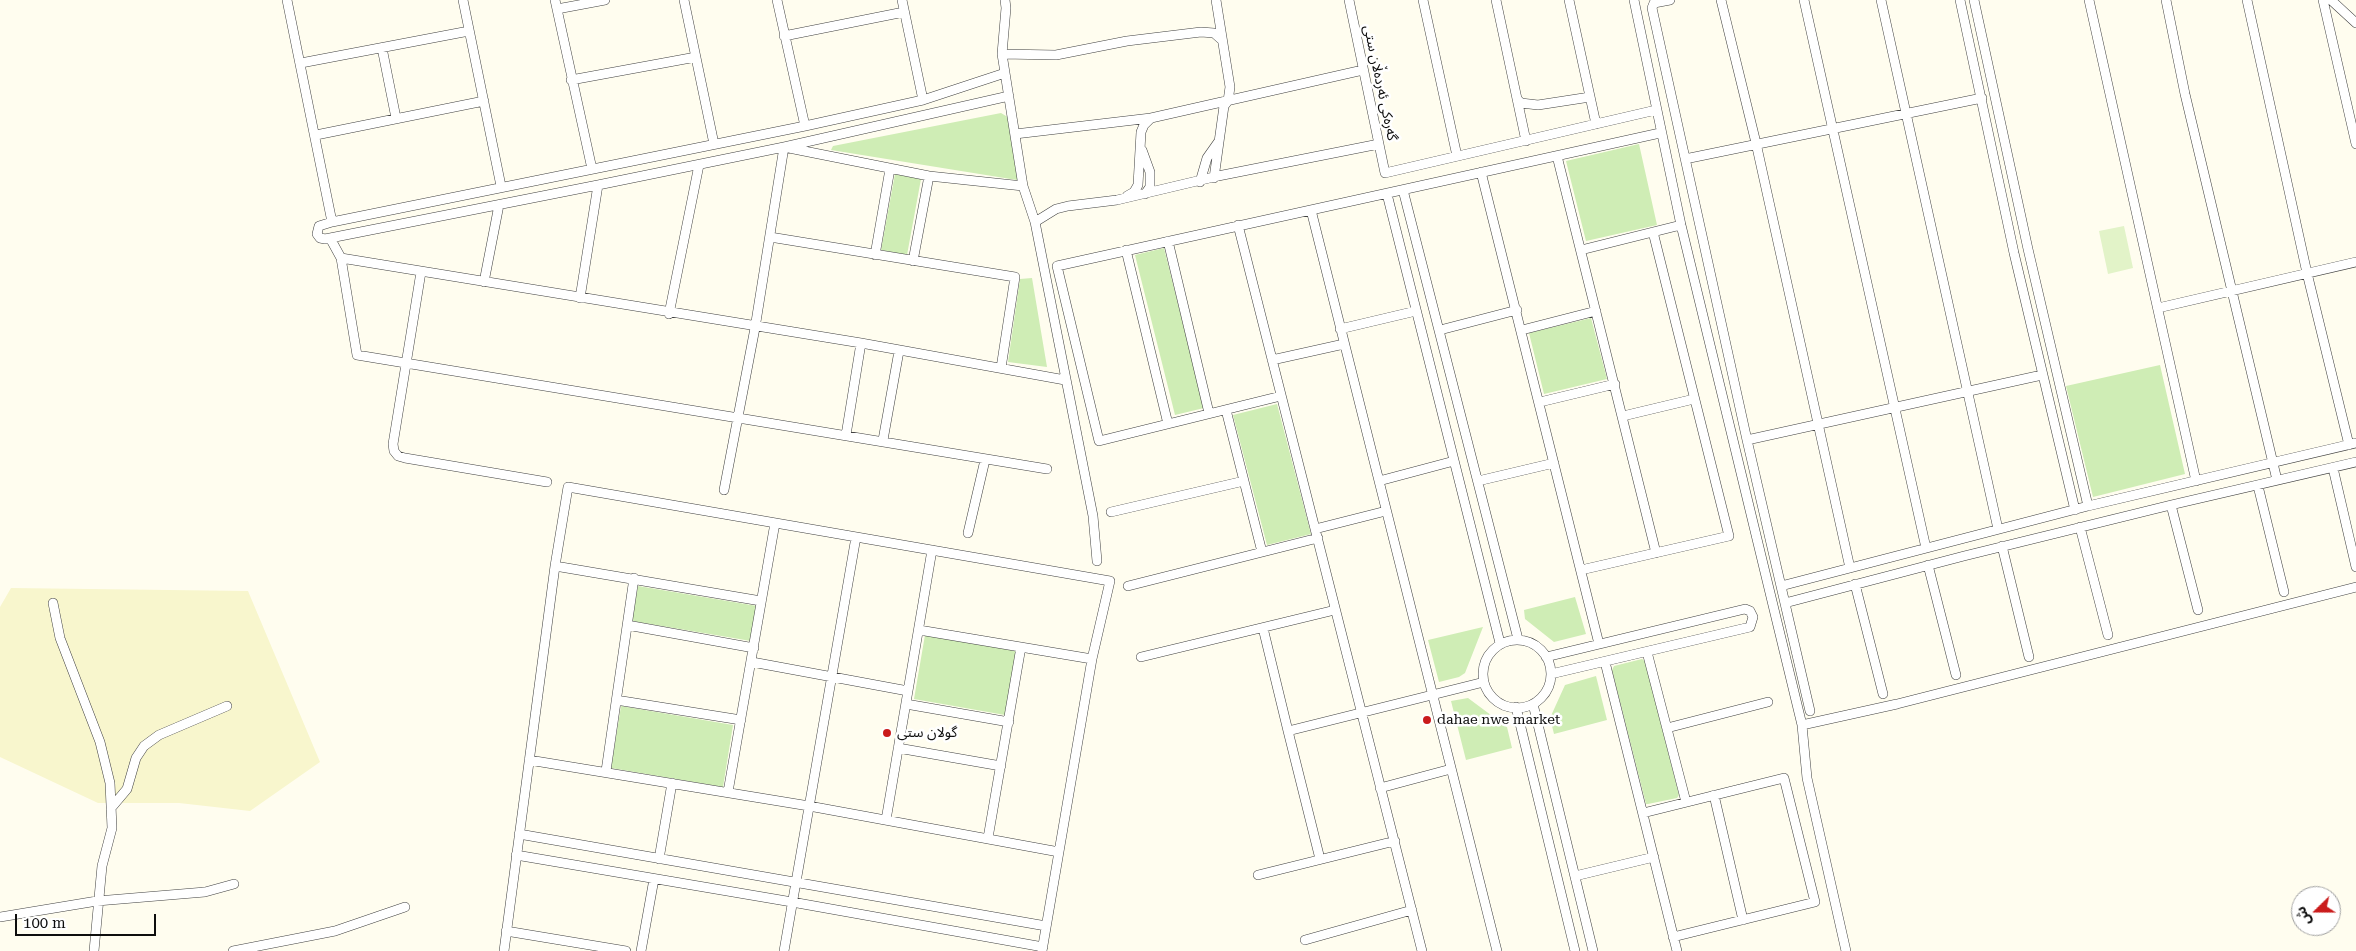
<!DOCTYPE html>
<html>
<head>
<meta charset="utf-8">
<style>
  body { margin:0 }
  #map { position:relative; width:2356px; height:951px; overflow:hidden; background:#fffdef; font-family:"Roboto Serif","Noto Sans Arabic",serif }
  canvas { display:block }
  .north { position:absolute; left:2291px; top:886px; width:50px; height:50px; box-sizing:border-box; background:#fff; border:1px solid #9f9f9f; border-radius:50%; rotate:248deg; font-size:14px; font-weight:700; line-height:20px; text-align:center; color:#0e0e0e }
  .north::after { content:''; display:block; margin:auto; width:18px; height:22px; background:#ca1b1b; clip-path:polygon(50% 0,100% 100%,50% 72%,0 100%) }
  .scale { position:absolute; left:15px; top:914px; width:141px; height:22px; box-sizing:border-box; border:2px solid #0e0e0e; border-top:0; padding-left:6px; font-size:15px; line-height:18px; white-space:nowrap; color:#0e0e0e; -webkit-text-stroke:4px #fff; paint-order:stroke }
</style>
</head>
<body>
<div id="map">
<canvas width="2356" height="951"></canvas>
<div class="north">ش</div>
<div class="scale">100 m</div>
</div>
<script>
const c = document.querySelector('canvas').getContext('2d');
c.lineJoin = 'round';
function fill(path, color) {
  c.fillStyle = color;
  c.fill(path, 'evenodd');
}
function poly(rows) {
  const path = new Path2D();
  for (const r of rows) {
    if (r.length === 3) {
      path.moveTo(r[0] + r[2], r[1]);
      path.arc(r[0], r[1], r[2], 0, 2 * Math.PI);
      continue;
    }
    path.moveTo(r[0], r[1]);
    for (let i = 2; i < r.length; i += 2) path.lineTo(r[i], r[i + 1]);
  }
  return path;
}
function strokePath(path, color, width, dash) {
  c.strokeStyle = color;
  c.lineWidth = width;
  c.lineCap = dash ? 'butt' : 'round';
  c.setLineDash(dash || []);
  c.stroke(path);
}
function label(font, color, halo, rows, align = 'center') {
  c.font = font + ' "Roboto Serif","Noto Sans Arabic",serif';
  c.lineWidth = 5;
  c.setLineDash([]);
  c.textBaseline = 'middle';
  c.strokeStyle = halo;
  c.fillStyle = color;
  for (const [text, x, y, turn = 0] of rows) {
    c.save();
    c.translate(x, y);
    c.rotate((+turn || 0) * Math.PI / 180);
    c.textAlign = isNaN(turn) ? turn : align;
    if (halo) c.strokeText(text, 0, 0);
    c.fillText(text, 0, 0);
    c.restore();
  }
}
const farmland = poly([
  [11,588,248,591,320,762,250,811,179,803,98,803,0,757,0,607]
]);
const green = poly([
  [1001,113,1011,119,1023,181,831,150,833,146],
  [1639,144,1657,225,1586,241,1566,161],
  [895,174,921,179,907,255,881,250],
  [1164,248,1204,408,1175,415,1135,255],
  [1032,278,1047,367,1008,362,1020,279],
  [1591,318,1607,379,1544,394,1529,333],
  [2160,365,2185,474,2093,497,2066,386],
  [1277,404,1311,534,1267,545,1233,415],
  [638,586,757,606,751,641,632,621],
  [1575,597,1586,634,1554,642,1525,619,1524,610],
  [1483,627,1465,673,1459,677,1439,682,1428,640],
  [925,635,1016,651,1005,715,914,699],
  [1642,659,1645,661,1679,795,1677,798,1648,804,1646,804,1612,670,1614,666],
  [1596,676,1607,720,1554,734,1550,718,1565,685],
  [1468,698,1507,727,1512,748,1466,760,1451,701],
  [621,706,733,725,723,787,611,768]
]);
const pitch = poly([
  [2124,226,2133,268,2108,274,2099,231]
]);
const minor = poly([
  [287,0,332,222],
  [463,0,501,186],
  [555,0,592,169],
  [684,0,714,144],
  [777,0,805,126],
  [902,0,923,100],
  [1005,0,1006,8,1002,54,1023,186,1035,222,1056,209,1068,206,1117,200,1218,176,1379,144],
  [1349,0,1385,173,1656,110],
  [1423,0,1457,156],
  [1496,0,1526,141],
  [1569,0,1596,124],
  [1634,0,1681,225,1802,725,1807,778,1846,951],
  [1670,0,1654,3,1652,8,1747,440,1810,711],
  [1721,0,1756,143,1850,568],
  [1804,0,1926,548],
  [1881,0,1998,529],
  [1960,0,2014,253,2075,510],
  [1974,0,2028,249,2088,506],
  [2089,0,2196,481],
  [2166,0,2185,94,2277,480],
  [2247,0,2307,273,2349,445],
  [2323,0,2356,144],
  [2331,0,2356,23],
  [557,9,605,0],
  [784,36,904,12],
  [382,48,396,118],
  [1002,54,1056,55,1127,41,1201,32,1214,33,1222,40],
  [301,63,469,31],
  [1005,73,923,100,805,126,332,222,319,226,317,234,320,238,325,239,598,185,784,147,1009,96],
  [571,80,696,57],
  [1517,99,1521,103,1538,105,1590,97],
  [1015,134,1151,118,1363,70],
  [316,135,484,101],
  [1142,150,1150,172,1150,187,1145,194],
  [1557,156,1656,553],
  [1685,159,1982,98],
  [1481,172,1599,644],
  [1214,178,1224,106,1228,101,1230,87,1216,0],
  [1200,182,1207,158,1219,141],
  [1403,190,1518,639],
  [1387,194,1500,643],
  [1127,196,1134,192,1138,185,1141,132,1144,125,1151,118],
  [1311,210,1497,951],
  [1035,222,1093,516,1097,561],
  [1238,225,1422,951],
  [770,237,1015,277,1001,368],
  [330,238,341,258,357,355,1047,469],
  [1168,241,1209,413],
  [1126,250,1168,424],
  [1581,250,1681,225],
  [875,255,890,169],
  [341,258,861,343,1065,380],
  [913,261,929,176],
  [421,272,393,444,394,451,398,456,405,458,547,482],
  [484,282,499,205],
  [580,298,598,185],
  [2158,308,2356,262],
  [669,314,699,165],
  [1340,329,1416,311],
  [1440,330,1517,310],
  [1522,330,1596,311],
  [1272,360,1344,344],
  [1281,396,1099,441,1057,266,1660,133],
  [1540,402,1615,384],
  [1623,416,1694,399],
  [846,435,861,343],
  [883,440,899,351],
  [1747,440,2042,375],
  [2333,468,2356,567],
  [1244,481,1262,552],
  [1379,481,1454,461],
  [1478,481,1554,463],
  [2258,486,2284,592],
  [724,490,755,328,784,147,929,176,1023,186],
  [2171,505,2198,610],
  [1111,512,1244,481,1226,410],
  [2080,527,2108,635],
  [1315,529,1386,511],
  [968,533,985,460],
  [2002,546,2029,657],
  [1928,565,1956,675],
  [555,566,761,601],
  [1581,570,1729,536,1653,232],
  [1855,584,1883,694],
  [1128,586,1318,538],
  [1781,586,2088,506,2356,443],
  [53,603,60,638,100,742,110,783,112,828,102,866,94,951],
  [1785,603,1964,556,2171,505,2356,462],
  [627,625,754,648],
  [1263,628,1288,731,1484,682],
  [919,630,1092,659],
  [1517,674,34],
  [1647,652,1686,802],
  [1141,657,1335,610],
  [1546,657,1745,609,1750,611,1753,617,1750,627,1551,674],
  [752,662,908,691],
  [1605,662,1677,951],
  [616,700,741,720],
  [906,704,1009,722],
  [1533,704,1593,951],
  [1516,707,1575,951],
  [1802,725,1897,704,2356,587],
  [1667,728,1768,702],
  [1288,731,1320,859],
  [898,748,1001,766],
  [529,760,809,806,1059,852],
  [606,771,634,578],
  [1380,788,1451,769],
  [728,792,775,523],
  [1714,795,1743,920],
  [111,808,127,789,136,758,144,746,159,735,227,706],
  [1643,813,1784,778,1815,902,1673,937],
  [886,820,932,550],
  [519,834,1046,926],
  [988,838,1021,647],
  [516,855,792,902,1043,947],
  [659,859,672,783],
  [1258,875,1395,841],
  [1575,876,1654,857],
  [0,917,97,901,205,892,234,884],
  [506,931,626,951],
  [1305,940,1412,910],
  [233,951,335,931,405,907],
  [504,951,555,566,568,487,1110,581,1092,659,1042,951],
  [641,951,654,879],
  [784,951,856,537]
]);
const markers = [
  [1427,720,5,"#ca1b1b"],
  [887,733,5,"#ca1b1b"]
];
const streetNames = [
  ["گەرەکی ئەردەڵان ستی",1380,83,78]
];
const poiNames = [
  ["dahae nwe market",1437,720],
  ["گولان ستی",897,733]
];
fill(farmland, '#f8f6cd');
fill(green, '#cfedb5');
fill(pitch, '#e2f3c8');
strokePath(minor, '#414141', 10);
strokePath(minor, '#fff', 9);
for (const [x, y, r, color] of markers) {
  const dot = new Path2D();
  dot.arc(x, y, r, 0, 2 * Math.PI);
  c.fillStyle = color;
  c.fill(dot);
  strokePath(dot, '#fff', 2);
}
label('14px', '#0e0e0e', '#fff', streetNames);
label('14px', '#0e0e0e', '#fff', poiNames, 'left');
</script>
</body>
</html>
